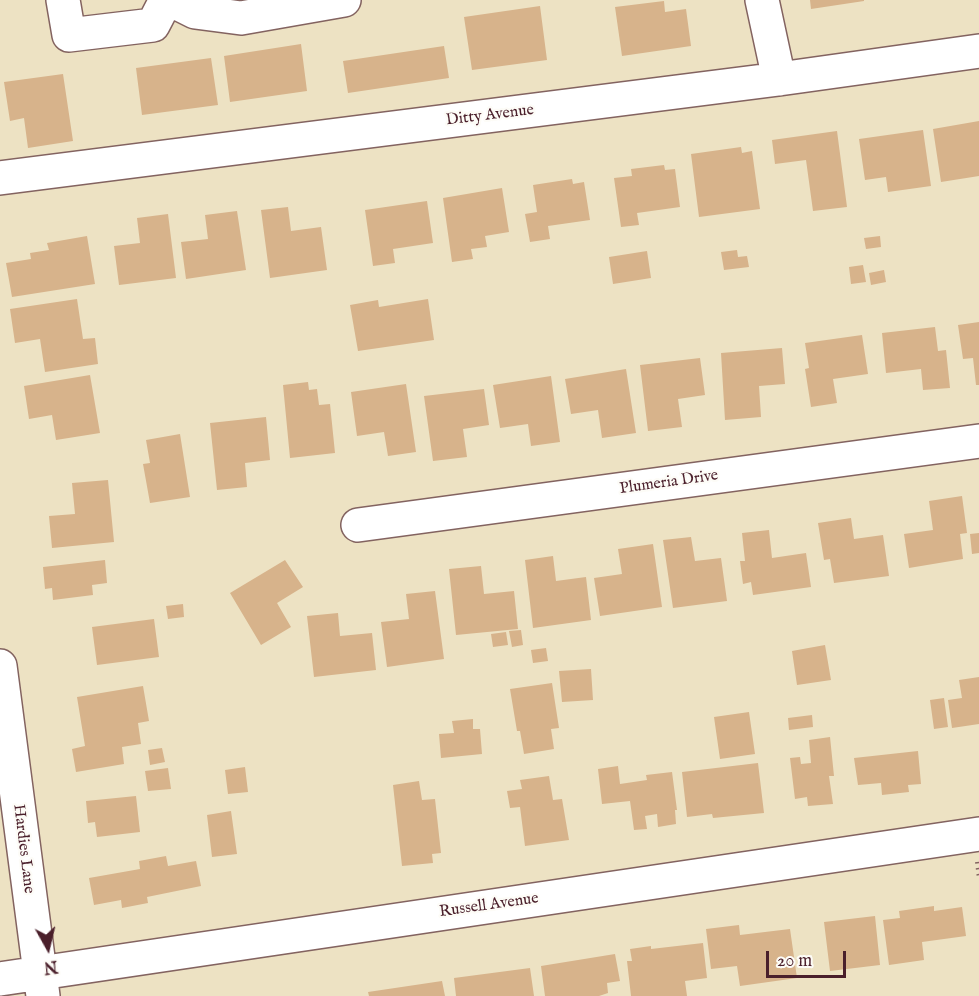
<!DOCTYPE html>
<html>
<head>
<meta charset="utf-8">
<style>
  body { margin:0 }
  #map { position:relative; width:979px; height:996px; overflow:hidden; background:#ede2c3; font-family:"IM FELL English",serif }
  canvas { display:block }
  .north { position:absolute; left:18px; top:918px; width:60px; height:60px; -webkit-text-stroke:4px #fdfcf7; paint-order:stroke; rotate:172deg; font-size:16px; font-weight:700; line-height:24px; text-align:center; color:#4a1f2b }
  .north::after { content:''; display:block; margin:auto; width:21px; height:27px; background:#4a1f2b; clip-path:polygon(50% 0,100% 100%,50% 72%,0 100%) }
  .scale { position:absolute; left:766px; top:951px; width:80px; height:27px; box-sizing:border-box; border:3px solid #4a1f2b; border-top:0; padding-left:8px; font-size:18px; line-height:21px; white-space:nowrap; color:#4a1f2b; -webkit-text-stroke:4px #fdfcf7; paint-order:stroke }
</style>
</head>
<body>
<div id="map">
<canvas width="979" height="996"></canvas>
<div class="north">N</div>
<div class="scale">20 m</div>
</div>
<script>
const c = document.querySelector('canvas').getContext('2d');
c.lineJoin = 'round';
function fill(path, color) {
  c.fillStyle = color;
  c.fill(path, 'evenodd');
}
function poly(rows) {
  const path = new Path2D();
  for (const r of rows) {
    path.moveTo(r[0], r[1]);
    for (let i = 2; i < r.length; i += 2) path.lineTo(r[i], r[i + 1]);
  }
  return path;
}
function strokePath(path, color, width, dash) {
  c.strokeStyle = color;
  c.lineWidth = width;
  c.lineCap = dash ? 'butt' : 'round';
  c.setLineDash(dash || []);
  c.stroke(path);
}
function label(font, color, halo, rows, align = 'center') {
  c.font = font + ' "IM FELL English",serif';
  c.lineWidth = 4.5;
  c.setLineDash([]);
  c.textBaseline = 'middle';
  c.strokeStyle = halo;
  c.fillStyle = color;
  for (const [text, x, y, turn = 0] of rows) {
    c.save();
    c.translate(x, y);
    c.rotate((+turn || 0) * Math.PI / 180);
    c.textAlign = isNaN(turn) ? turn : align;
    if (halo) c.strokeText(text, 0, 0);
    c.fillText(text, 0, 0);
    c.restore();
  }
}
const building = poly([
  [810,0,864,0,864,1,811,9],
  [664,1,665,12,686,9,691,46,622,56,615,7],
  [540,6,547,60,472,70,464,17],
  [301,44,307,91,230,102,224,56],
  [444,46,449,78,348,93,343,61],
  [211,58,218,105,142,115,136,68],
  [63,74,73,141,28,148,24,118,10,121,4,82],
  [979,121,979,176,941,182,933,129],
  [923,130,931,186,888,192,886,177,865,180,859,139],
  [837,131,847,207,813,211,806,160,775,164,772,140],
  [741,147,742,153,752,151,760,209,699,217,691,154],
  [664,165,665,170,675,169,680,207,637,213,639,225,621,227,614,178,632,176,631,169],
  [572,179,573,184,584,182,590,220,548,226,550,239,530,242,525,214,537,212,533,185],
  [502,188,509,232,485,236,487,247,471,249,473,259,452,262,443,198],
  [427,201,433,243,393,249,395,263,373,266,365,210],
  [288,207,291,231,321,227,327,270,270,278,261,210],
  [237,211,246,270,186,279,181,242,208,239,205,215],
  [168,214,176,278,119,285,114,246,140,243,137,218],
  [87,236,95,284,12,297,6,263,31,259,30,253,49,250,47,243],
  [880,236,881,247,866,249,864,238],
  [737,250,738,257,747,256,749,267,724,270,721,252],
  [647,251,651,278,613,284,609,257],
  [863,265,866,282,851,284,849,267],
  [884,270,886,282,871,285,869,273],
  [77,299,83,339,95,338,98,364,45,372,40,339,15,343,10,309],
  [428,299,434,340,358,351,350,305,378,300,379,307],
  [979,322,979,385,976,385,973,358,963,359,958,325],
  [935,327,938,351,946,350,950,388,923,390,921,369,886,373,882,333],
  [862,335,868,374,833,379,837,403,811,407,805,369,809,368,805,343],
  [782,348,785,384,759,386,761,417,725,420,721,353],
  [700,358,705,395,678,399,682,427,648,431,640,365],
  [626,369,636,433,602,438,598,410,571,414,565,379],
  [90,375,100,433,56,440,52,415,29,419,24,386],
  [551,376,560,442,531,446,528,424,500,428,493,385],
  [308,382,309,390,317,389,319,405,330,404,335,453,290,458,283,385],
  [406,384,416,452,388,456,384,432,357,436,351,392],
  [484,389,489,425,463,429,467,457,433,461,424,396],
  [266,417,270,460,245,463,247,487,217,490,210,423],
  [180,434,190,497,150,503,143,464,150,463,146,440],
  [108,480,114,542,52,548,49,516,75,514,72,483],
  [962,496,967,533,960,534,963,559,909,568,904,534,933,530,929,501],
  [851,518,854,539,883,535,889,576,834,583,830,559,824,560,818,523],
  [769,530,772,558,806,553,811,587,753,595,751,582,743,584,740,561,745,561,742,533],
  [979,533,979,553,972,554,970,534],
  [691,537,695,561,721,558,727,601,673,608,663,540],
  [653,544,662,607,600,616,594,578,622,574,618,549],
  [553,556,556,581,586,577,591,620,533,628,525,560],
  [105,560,107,583,92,585,93,595,53,600,52,588,45,589,43,567],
  [285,560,303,587,277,603,291,627,261,645,230,593],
  [481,566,484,594,514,591,518,629,456,635,449,569],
  [435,591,444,659,387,667,381,622,409,619,406,594],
  [183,604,184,617,168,619,166,606],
  [338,613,340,636,372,633,376,670,314,677,307,616],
  [154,619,159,657,97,665,92,627],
  [521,630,523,645,512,647,509,631],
  [506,632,508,645,493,647,491,634],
  [825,645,831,680,797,685,792,651],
  [546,648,548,661,533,663,531,650],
  [591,669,593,700,562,702,559,671],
  [979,677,979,724,952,728,948,700,962,698,959,680],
  [552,683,559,728,551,729,554,749,524,754,520,731,517,731,510,689],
  [143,686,149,721,138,723,141,744,122,747,124,764,76,772,72,749,85,746,77,697],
  [944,698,948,727,934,729,930,700],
  [749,712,755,754,720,759,714,717],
  [812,715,813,727,789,730,788,718],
  [473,719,473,729,480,729,482,754,441,758,439,734,454,733,452,721],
  [830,737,834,776,829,776,833,804,808,806,807,797,795,799,790,758,800,757,801,764,811,763,809,740],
  [162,748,165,762,150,765,148,750],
  [918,751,921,784,908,785,909,792,882,795,881,783,858,785,854,758],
  [758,763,764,813,713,818,712,814,687,817,682,772],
  [618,766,620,784,647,780,646,775,672,772,677,810,675,810,676,824,658,827,657,814,645,816,647,829,634,830,630,801,602,804,598,769],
  [245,767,248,792,228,794,225,770],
  [168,768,171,789,148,791,145,771],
  [549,776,553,800,562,799,569,840,525,846,520,807,510,808,507,791,522,789,520,780],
  [419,781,422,800,435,799,441,853,432,854,433,863,402,866,393,785],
  [136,796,140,832,97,837,95,822,88,823,86,801],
  [231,811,237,854,212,857,207,815],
  [166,856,168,866,196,861,201,886,147,897,148,903,122,908,121,900,94,905,89,878,140,869,139,861],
  [934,906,934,911,962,907,966,936,922,942,924,960,889,965,883,920,900,918,899,911],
  [875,916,880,965,830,971,824,922],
  [739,925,740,935,790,929,797,978,740,986,737,966,711,969,706,929],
  [703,943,707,978,685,981,687,996,631,996,627,961,632,961,630,949,651,946,651,949],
  [615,954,620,981,607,983,608,993,599,996,545,996,541,966],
  [530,968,534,996,456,996,454,978],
  [442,981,445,996,369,996,368,992]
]);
const path = poly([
  [977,862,979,879]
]);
const minor = poly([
  [63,0,69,35,153,25,166,0],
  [171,0,195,12,241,18,344,0],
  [762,0,779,79],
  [0,178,779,79,979,51],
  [358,525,979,441],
  [0,666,43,996],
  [0,979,979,834]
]);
const streetNames = [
  ["Ditty Avenue",490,116,-7],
  ["Plumeria Drive",669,483,-8],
  ["Hardies Lane",23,849,83],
  ["Russell Avenue",489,906,-8]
];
fill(building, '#d7b38b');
strokePath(minor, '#836360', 36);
strokePath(path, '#836360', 4, [1.5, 4.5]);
strokePath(minor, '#fff', 33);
label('16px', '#4a1f2b', '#fdfcf7', streetNames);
</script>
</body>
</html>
